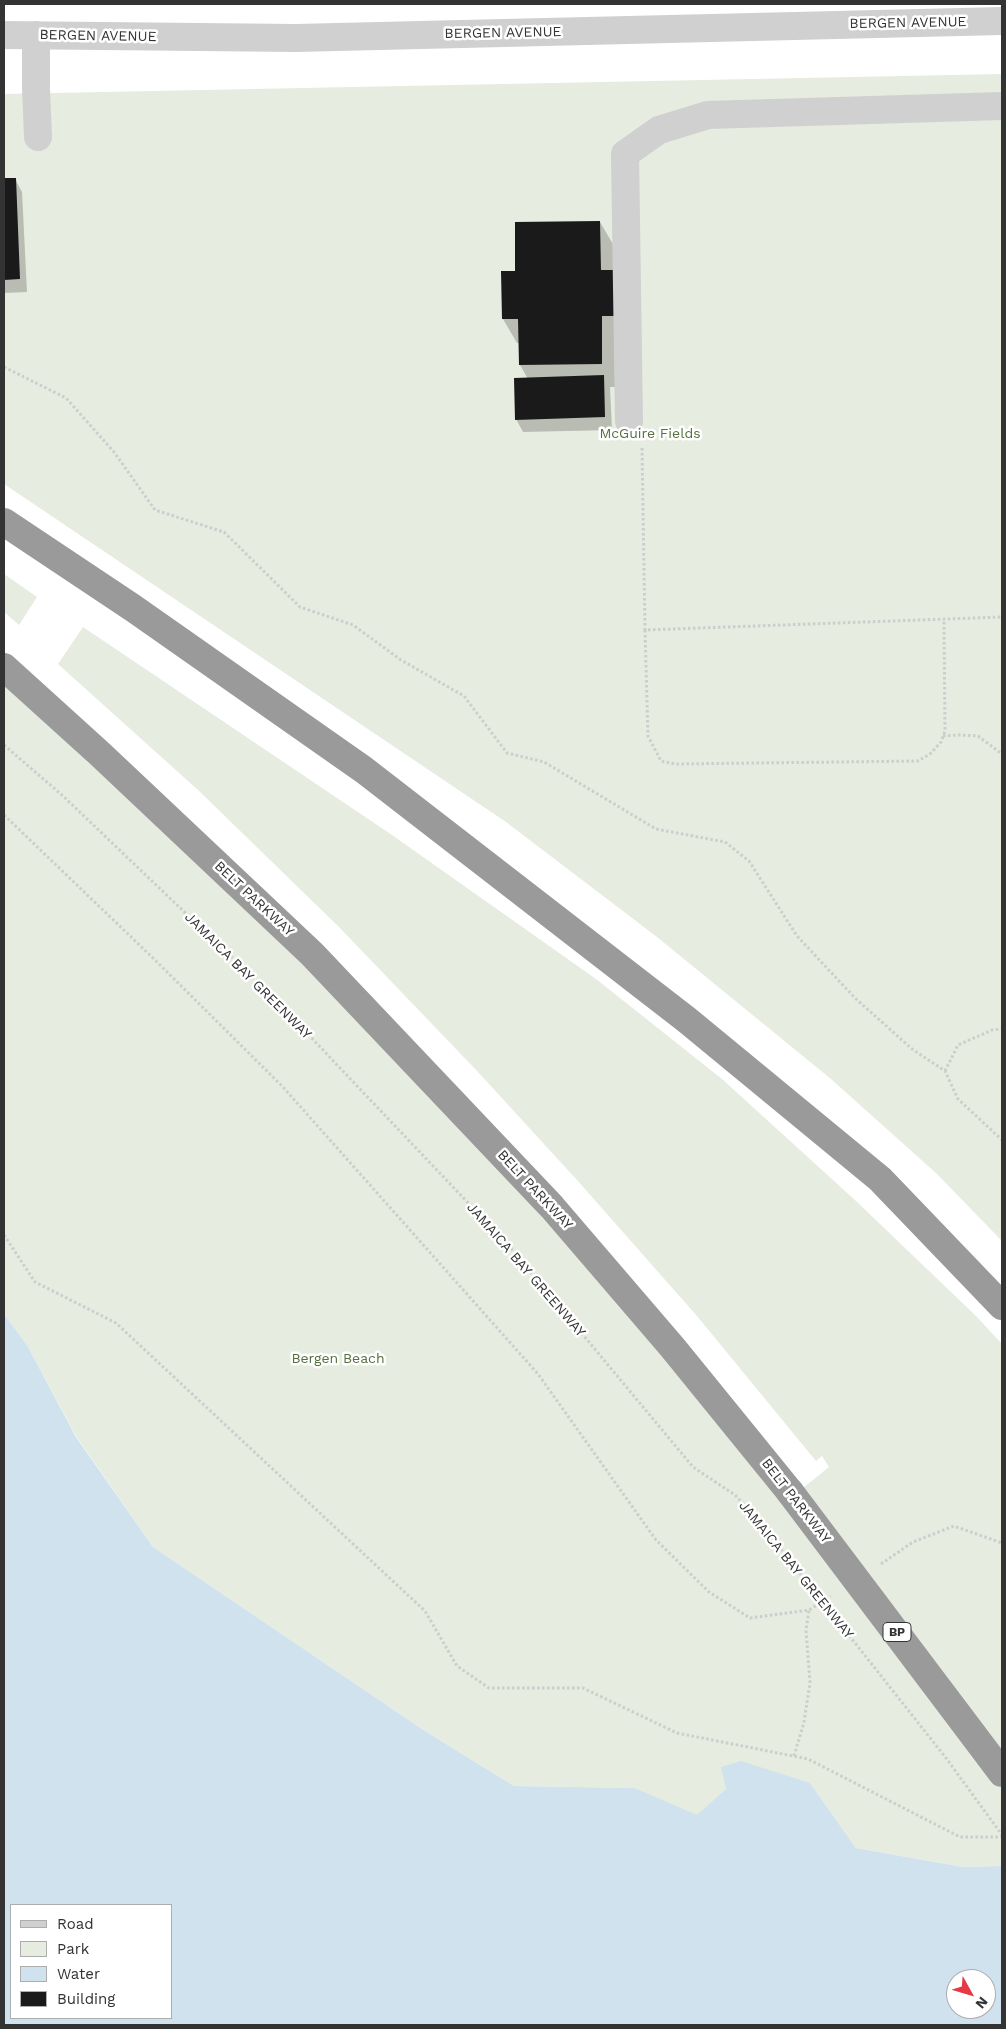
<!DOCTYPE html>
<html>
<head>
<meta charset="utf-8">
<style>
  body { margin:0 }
  #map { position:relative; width:1006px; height:2029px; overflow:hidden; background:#fff; font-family:"Work Sans",sans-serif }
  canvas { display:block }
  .frame { position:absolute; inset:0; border:5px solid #333; pointer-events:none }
  .legend { position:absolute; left:10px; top:1904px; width:162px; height:115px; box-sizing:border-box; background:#fff; border:1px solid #adadad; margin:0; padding:6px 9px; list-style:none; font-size:15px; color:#333 }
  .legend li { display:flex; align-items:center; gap:10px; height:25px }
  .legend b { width:25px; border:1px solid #adadad }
  .north { position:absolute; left:946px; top:1969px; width:50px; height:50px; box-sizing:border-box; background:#fff; border:1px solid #adadad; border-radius:50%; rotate:129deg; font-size:14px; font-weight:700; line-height:20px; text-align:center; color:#333 }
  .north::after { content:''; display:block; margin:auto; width:18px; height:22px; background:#e63946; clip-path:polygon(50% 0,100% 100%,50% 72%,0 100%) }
</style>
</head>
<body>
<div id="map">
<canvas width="1006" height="2029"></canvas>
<div class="frame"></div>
<ul class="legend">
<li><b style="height:6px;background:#d0d0d0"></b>Road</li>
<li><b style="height:14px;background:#e6ecdf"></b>Park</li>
<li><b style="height:14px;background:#cfe2ee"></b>Water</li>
<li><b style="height:14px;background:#1a1a1a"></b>Building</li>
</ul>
<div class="north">N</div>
</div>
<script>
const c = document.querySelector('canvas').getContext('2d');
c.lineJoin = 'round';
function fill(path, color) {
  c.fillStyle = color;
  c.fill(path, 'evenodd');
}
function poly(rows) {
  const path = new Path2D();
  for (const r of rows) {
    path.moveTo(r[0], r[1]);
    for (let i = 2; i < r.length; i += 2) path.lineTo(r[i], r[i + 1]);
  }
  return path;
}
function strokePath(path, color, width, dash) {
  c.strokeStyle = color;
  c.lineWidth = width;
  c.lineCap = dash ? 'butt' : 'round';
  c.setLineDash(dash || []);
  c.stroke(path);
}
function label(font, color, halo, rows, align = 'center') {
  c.font = font + ' "Work Sans",sans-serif';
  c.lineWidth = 5;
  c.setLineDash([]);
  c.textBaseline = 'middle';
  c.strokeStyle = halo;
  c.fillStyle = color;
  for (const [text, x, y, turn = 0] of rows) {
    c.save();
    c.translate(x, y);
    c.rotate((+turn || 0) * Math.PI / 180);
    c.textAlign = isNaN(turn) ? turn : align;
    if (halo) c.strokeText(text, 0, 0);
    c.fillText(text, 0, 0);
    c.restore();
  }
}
const green = poly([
  [1002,74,1002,1241,937,1174,831,1079,657,937,506,822,4,484,4,94],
  [4,574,37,597,19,625,4,612],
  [83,627,392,835,596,979,722,1079,856,1201,976,1316,1002,1344,1002,1866,963,1867,856,1848,810,1783,726,1789,697,1816,635,1788,514,1786,425,1731,153,1547,76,1436,27,1345,4,1314,4,667,312,954,793,1496,829,1467,822,1456,816,1461,697,1316,577,1180,478,1072,339,927,198,790,58,664]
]);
const water = poly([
  [4,1314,27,1345,76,1437,153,1547,425,1731,514,1786,635,1788,697,1815,726,1789,721,1767,741,1761,810,1783,856,1848,963,1867,1002,1866,1002,2025,4,2025],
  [11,1905,171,1905,171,2018,11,2018],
  [956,1979,986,1979,986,2009,956,2009]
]);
const shadow = poly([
  [15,179,22,192,27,292,4,293,4,180],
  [600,222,614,246,615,387,610,387,612,430,523,432,516,419,528,379,520,365,520,343,517,343,503,319,502,272,516,272]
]);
const building = poly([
  [4,178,16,178,20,279,4,280],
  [600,221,601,270,618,270,619,316,602,316,602,364,519,365,518,319,502,319,501,271,515,271,515,222],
  [604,375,605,417,515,420,514,378]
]);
const path = poly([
  [4,367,66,398,114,452,155,510,224,532,300,607,353,625,401,660,464,696,507,753,544,762,656,829,725,842,749,861,797,936,855,998,912,1049,945,1071,958,1099,1002,1140],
  [642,448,645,630,1002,617],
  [645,630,648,736,661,761,675,764,918,761,930,754,941,742,945,731,944,620],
  [943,736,959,735,978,736,1002,754],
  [4,745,63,796,266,990,509,1246,693,1467,735,1495,753,1514],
  [4,815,154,959,282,1086,538,1374,656,1540,709,1592,750,1618,809,1610,831,1596],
  [945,1071,958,1045,992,1030,1002,1029],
  [4,1235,35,1282,116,1323,425,1611,457,1666,489,1688,583,1688,677,1733,808,1759,960,1837,1002,1837],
  [881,1564,913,1542,954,1526,1002,1543],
  [794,1756,804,1722,810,1683,806,1630,809,1610]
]);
const minor = poly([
  [4,35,296,38,1002,21],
  [36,35,36,89,38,137],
  [629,421,625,154,659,130,708,115,1002,106]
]);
const highway = poly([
  [4,522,133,608,364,770,687,1020,880,1179,1002,1306],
  [4,667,100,754,312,954,552,1207,673,1348,790,1492]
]);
const pathBridge = poly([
  [753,1514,946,1758,1002,1835]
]);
const highwayBridge = poly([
  [790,1492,1002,1773]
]);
const shields = [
  [897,1632,28]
];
const shieldNames = [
  ["BP",897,1632]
];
const streetNames = [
  ["BERGEN AVENUE",908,23,-1],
  ["BERGEN AVENUE",503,33,-1],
  ["BERGEN AVENUE",98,36,1],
  ["BELT PARKWAY",254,899,43],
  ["JAMAICA BAY GREENWAY",248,976,45],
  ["BELT PARKWAY",535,1190,47],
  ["JAMAICA BAY GREENWAY",526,1270,49],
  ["BELT PARKWAY",796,1501,52],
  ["JAMAICA BAY GREENWAY",796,1570,51]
];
const parkNames = [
  ["McGuire Fields",650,434],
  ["Bergen Beach",338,1359]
];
fill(green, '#e6ecdf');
fill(water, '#cfe2ee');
fill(shadow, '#0003');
fill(building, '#1a1a1a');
strokePath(path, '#cdcdcd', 3, [2.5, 2.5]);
strokePath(minor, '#d0d0d0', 28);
strokePath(highway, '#9a9a9a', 28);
strokePath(pathBridge, '#cdcdcd', 3, [2.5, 2.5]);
strokePath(highwayBridge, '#9a9a9a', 28);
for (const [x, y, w] of shields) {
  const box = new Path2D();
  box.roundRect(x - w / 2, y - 9.5, w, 19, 4);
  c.fillStyle = '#fff';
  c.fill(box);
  strokePath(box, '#333', 1);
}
label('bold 12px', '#333', null, shieldNames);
label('14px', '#333', '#fff', streetNames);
label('14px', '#56703f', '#fff', parkNames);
</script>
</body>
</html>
